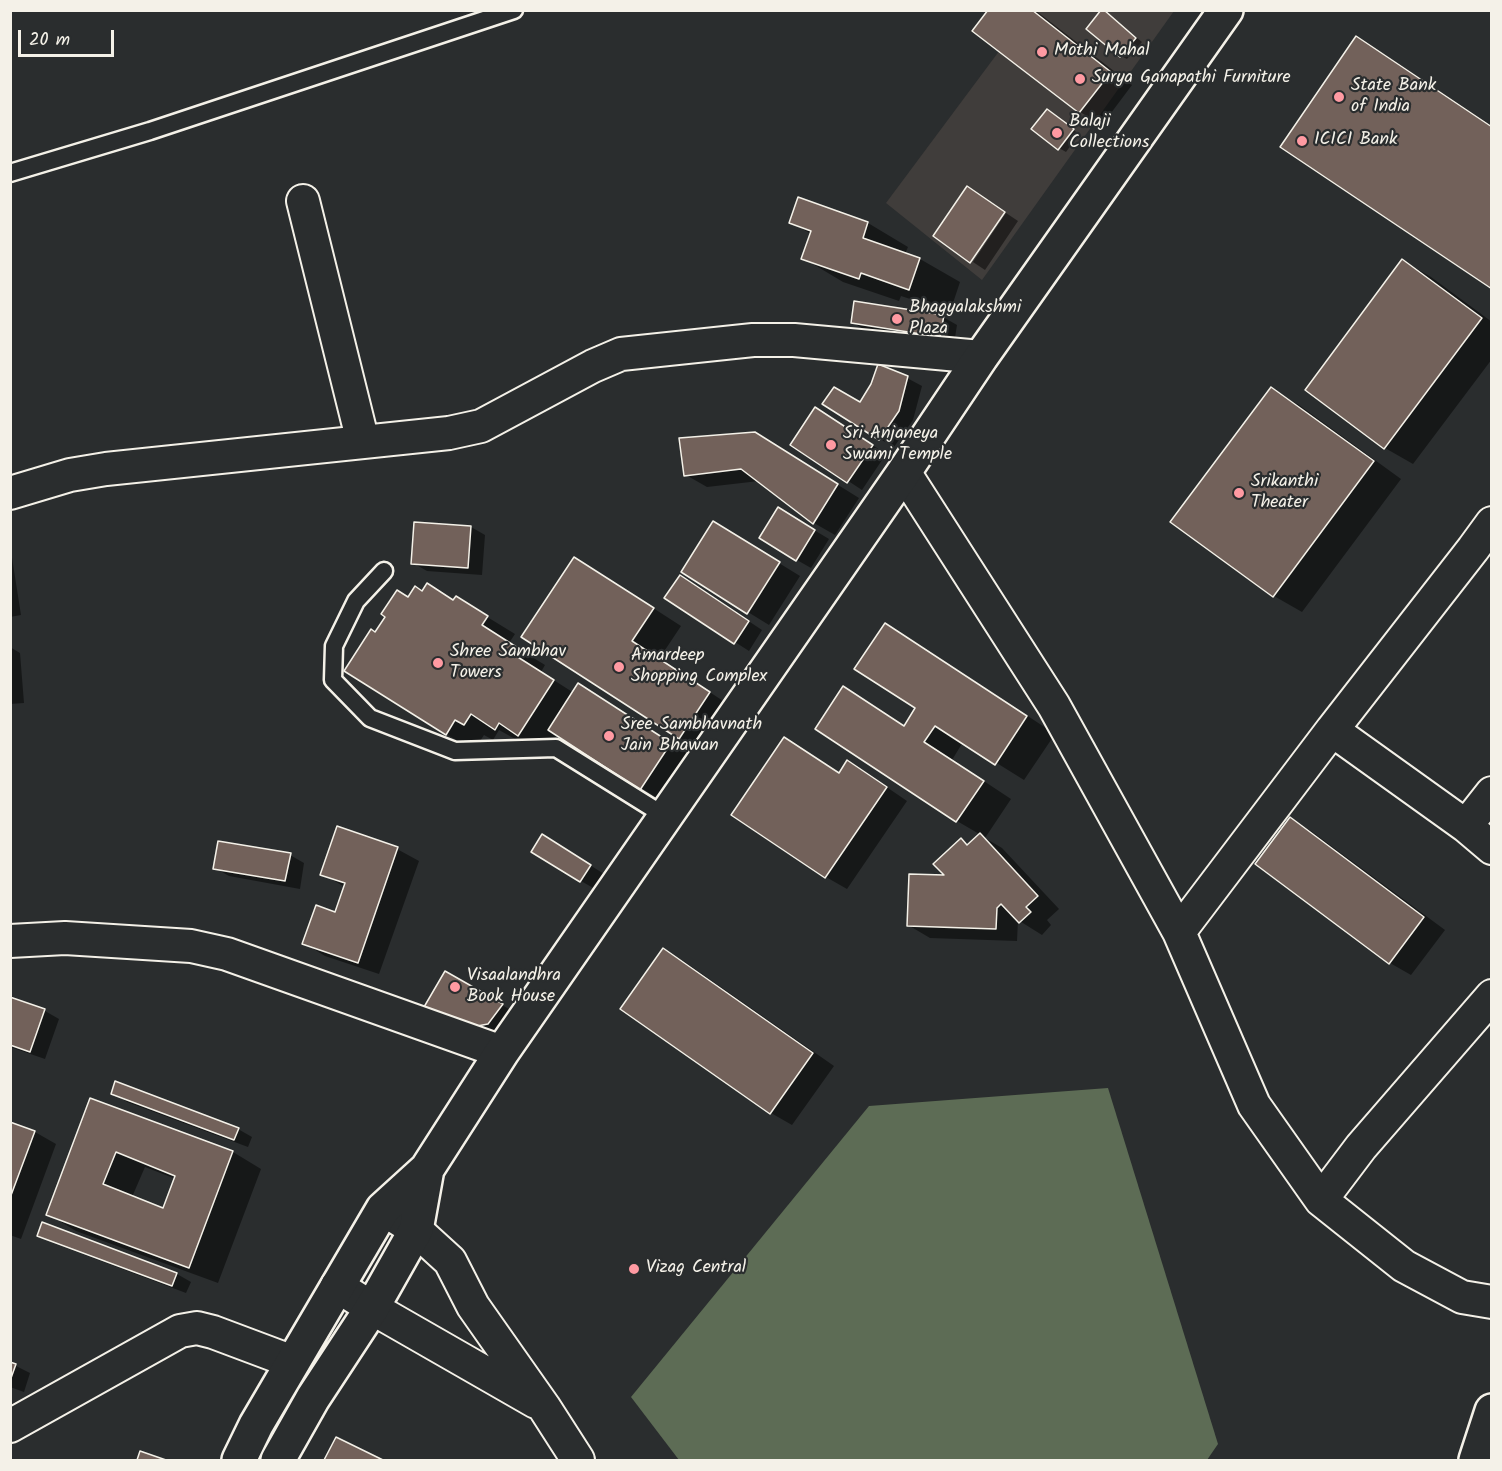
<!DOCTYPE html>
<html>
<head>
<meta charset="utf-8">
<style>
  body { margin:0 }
  #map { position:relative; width:1502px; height:1471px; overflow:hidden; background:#2a2d2e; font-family:Kalam,sans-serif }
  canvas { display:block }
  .frame { position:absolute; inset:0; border:12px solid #f4f1e8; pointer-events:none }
  .scale { position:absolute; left:18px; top:30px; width:96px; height:27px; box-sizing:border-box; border:3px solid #f4f1e8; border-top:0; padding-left:8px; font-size:18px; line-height:21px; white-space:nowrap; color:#f4f1e8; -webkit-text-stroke:4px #2a2d2e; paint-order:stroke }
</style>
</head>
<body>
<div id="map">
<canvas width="1502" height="1471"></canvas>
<div class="frame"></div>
<div class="scale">20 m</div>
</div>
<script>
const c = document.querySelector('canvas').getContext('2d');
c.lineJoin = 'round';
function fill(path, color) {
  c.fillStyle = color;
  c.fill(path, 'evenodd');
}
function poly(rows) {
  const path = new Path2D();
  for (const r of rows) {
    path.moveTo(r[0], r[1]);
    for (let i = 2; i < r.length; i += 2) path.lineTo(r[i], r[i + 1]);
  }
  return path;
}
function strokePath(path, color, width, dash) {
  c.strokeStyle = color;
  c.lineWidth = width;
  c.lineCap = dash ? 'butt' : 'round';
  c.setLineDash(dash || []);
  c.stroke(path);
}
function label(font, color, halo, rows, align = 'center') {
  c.font = font + ' Kalam,sans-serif';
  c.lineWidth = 4.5;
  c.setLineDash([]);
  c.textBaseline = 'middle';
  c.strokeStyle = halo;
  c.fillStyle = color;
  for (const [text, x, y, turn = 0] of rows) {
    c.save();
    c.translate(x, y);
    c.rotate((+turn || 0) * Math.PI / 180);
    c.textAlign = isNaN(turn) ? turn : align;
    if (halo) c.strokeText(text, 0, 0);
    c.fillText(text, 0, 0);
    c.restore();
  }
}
const built = poly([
  [1029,11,1174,11,982,280,886,203]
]);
const green = poly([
  [1108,1088,1218,1444,1207,1460,679,1460,631,1397,869,1106]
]);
const shadow = poly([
  [990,10,1035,10,1132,85,1102,125,1080,112,974,31],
  [1109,15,1142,42,1127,59,1121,56],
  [1356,38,1384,54,1492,126,1492,288],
  [1053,115,1079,134,1066,152,1059,148],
  [799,199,868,223,908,247,905,254,920,259,960,282,950,312,901,296,899,301,843,282,803,258,811,234,791,222],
  [1006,213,1018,221,985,270,973,262],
  [1403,261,1431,277,1492,322,1492,359,1413,464,1385,448,1307,390],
  [943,317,957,325,954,344,867,331,852,322],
  [907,378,922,386,913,420,894,447,880,439,861,404],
  [1271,389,1299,405,1401,479,1302,612,1274,596,1172,522],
  [830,417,886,454,862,490,792,444],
  [777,447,859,498,835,535,814,523,759,481,707,487,686,475],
  [779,509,829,539,811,568,797,560],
  [416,524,471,527,485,535,482,575,427,571,413,563],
  [735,536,800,576,769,625,683,572],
  [10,545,21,615,10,617],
  [602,575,681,626,659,659,737,710,708,754,680,738,523,637],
  [694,585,762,630,749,651,735,642],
  [423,593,454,601,484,615,515,634,509,643,545,665,541,672,574,693,579,685,600,697,691,756,662,801,558,735,547,751,527,739,524,744,499,730,493,740,484,735,474,750,446,734,375,634,409,599],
  [886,625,914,641,1055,734,1024,780,963,742,952,760,1011,799,985,838,1002,848,1059,909,1047,920,1051,925,1042,935,1018,920,1017,941,930,938,908,925,947,877,961,840,969,845,981,835,957,821,817,728,844,688,872,704,905,726,917,708],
  [10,647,20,653,24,703,10,704],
  [848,762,869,775,907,801,847,889,826,877,839,773],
  [1290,819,1311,831,1445,930,1411,975,1390,963],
  [338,828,397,849,419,861,379,974,325,956,304,943,336,914,345,887,322,874],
  [557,844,604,874,595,889,581,881],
  [290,855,304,863,300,889,229,876,215,868],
  [664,950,685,962,834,1066,792,1125,771,1113,622,1008],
  [445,973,516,1013,503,1031,488,1035,440,1015],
  [10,999,45,1011,59,1019,45,1059,10,1047],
  [113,1093,238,1129,252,1137,248,1147,127,1102],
  [91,1100,233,1152,261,1169,218,1283,76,1231,48,1214],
  [145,1167,176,1179,164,1209,132,1197],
  [10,1123,35,1132,56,1144,21,1239,10,1235],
  [43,1224,177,1274,191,1282,186,1293,53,1243,39,1235],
  [10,1363,30,1373,24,1392,10,1387],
  [337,1439,380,1460,326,1460]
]);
const building = poly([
  [988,10,1032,10,1111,72,1079,113,972,31,988,10],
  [1101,10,1104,10,1136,38,1120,57,1086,29,1101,10],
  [1356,36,1492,127,1492,289,1280,147,1356,36],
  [1047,109,1074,129,1058,150,1031,129,1047,109],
  [967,186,1005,212,970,263,933,236,967,186],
  [798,197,868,222,863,238,920,258,909,290,861,273,859,279,801,259,811,231,789,223,798,197],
  [1402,259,1482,318,1384,449,1305,390,1402,259],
  [854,301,944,315,940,337,851,323,854,301],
  [878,364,908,376,899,411,879,440,822,404,834,387,860,402,871,384,878,364],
  [1271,387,1374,461,1273,597,1170,522,1271,387],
  [815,407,873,445,847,483,790,445,815,407],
  [755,432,838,484,813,524,741,469,684,476,679,438,755,432],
  [778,507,815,530,796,561,759,538,778,507],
  [713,521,780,562,747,614,681,572,713,521],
  [414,522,471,526,468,568,411,564,414,522],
  [574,557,654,608,632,641,710,692,679,739,521,637,574,557],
  [680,575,749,621,734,644,664,598,680,575],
  [427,583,453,600,456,596,488,616,482,625,518,648,513,654,554,680,518,736,499,723,495,730,471,714,464,725,455,720,446,735,344,671,371,629,375,632,385,617,381,614,397,590,408,597,415,586,422,591,427,583],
  [885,623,1027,716,995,765,935,726,924,742,984,781,956,822,815,729,843,686,904,726,915,708,854,669,885,623],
  [578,683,671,743,640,790,548,730,578,683],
  [784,737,839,773,847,760,887,787,825,878,731,815,784,737],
  [1290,817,1424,917,1389,964,1255,864,1290,817],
  [337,826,398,847,358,963,302,944,316,905,335,912,345,883,320,875,337,826],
  [980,833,1038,896,1026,907,1031,912,1019,923,1001,904,997,908,996,929,907,926,909,874,944,875,933,864,961,838,967,845,980,833],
  [542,834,591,865,580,882,531,852,542,834],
  [218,841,291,853,285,881,213,869,218,841],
  [663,948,813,1053,770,1114,620,1009,663,948],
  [445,971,503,1004,488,1024,472,1027,424,1007,445,971],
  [10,997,45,1009,30,1052,10,1045,10,997],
  [115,1081,239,1128,234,1140,111,1094,115,1081],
  [90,1098,233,1151,189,1268,46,1215,90,1098],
  [116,1152,175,1176,163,1208,103,1184,116,1152],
  [10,1122,35,1131,10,1198,10,1122],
  [42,1222,177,1273,172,1286,37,1236,42,1222],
  [10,1362,16,1364,10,1381,10,1362],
  [336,1437,383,1460,324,1460,336,1437],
  [140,1451,166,1460,137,1460,140,1451]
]);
const lane = poly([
  [10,173,150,131,514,10],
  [384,571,356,601,334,646,333,680,370,718,455,751,556,748,665,816]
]);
const street = poly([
  [303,201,363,442],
  [904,472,1054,706,1179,932,1254,1105,1321,1200,1404,1266,1462,1297,1492,1302],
  [10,493,70,475,106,469,449,433,481,426,593,366,621,354,753,340,794,340,981,357],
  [1332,730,1473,549,1492,523],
  [1466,826,1492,793],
  [1179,932,1332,730,1466,826,1492,848],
  [10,941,65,938,191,946,227,954,502,1052],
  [1321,1200,1361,1147,1492,996],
  [383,1209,416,1230,450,1261,473,1306,544,1407,578,1460],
  [337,1286,372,1308,536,1402],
  [10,1426,180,1331,197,1328,213,1332,293,1362]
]);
const secondary = poly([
  [239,1460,256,1425,383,1209,427,1169,502,1052,904,472,981,357,1226,10],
  [278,1460,313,1398,372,1308,416,1230,427,1169],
  [1476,1460,1492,1411]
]);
const markers = [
  [1042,52,6,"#ff9aa2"],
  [1080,79,6,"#ff9aa2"],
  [1339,97,6,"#ff9aa2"],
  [1057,133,6,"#ff9aa2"],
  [1302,141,6,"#ff9aa2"],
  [897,319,6,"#ff9aa2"],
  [831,445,6,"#ff9aa2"],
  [1239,493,6,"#ff9aa2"],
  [438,663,6,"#ff9aa2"],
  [619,667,6,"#ff9aa2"],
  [609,736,6,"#ff9aa2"],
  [455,987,6,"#ff9aa2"],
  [634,1269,6,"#ff9aa2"]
];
const poiNames = [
  ["Mothi Mahal",1054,52],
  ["Surya Ganapathi Furniture",1092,79],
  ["State Bank",1351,87],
  ["of India",1351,108],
  ["Balaji",1069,123],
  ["Collections",1069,144],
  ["ICICI Bank",1314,141],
  ["Bhagyalakshmi",909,309],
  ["Plaza",909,330],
  ["Sri Anjaneya",843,435],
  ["Swami Temple",843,456],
  ["Srikanthi",1251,483],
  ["Theater",1251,504],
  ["Shree Sambhav",450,653],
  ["Towers",450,674],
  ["Amardeep",631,657],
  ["Shopping Complex",631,678],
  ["Sree Sambhavnath",621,726],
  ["Jain Bhawan",621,747],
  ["Visaalandhra",467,977],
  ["Book House",467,998],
  ["Vizag Central",646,1269]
];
fill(built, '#403d3b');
fill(green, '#5d6c55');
fill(shadow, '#0007');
fill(building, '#72615a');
strokePath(building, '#f4f1e8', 1.5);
strokePath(lane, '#f4f1e8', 21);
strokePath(street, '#f4f1e8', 36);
strokePath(secondary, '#f4f1e8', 38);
strokePath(lane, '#2a2d2e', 16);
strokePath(street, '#2a2d2e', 32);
strokePath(secondary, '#2a2d2e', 33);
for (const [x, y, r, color] of markers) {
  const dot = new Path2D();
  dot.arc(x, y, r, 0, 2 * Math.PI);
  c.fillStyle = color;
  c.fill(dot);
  strokePath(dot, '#2a2d2e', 2);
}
label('18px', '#f4f1e8', '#2a2d2e', poiNames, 'left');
</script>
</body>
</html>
